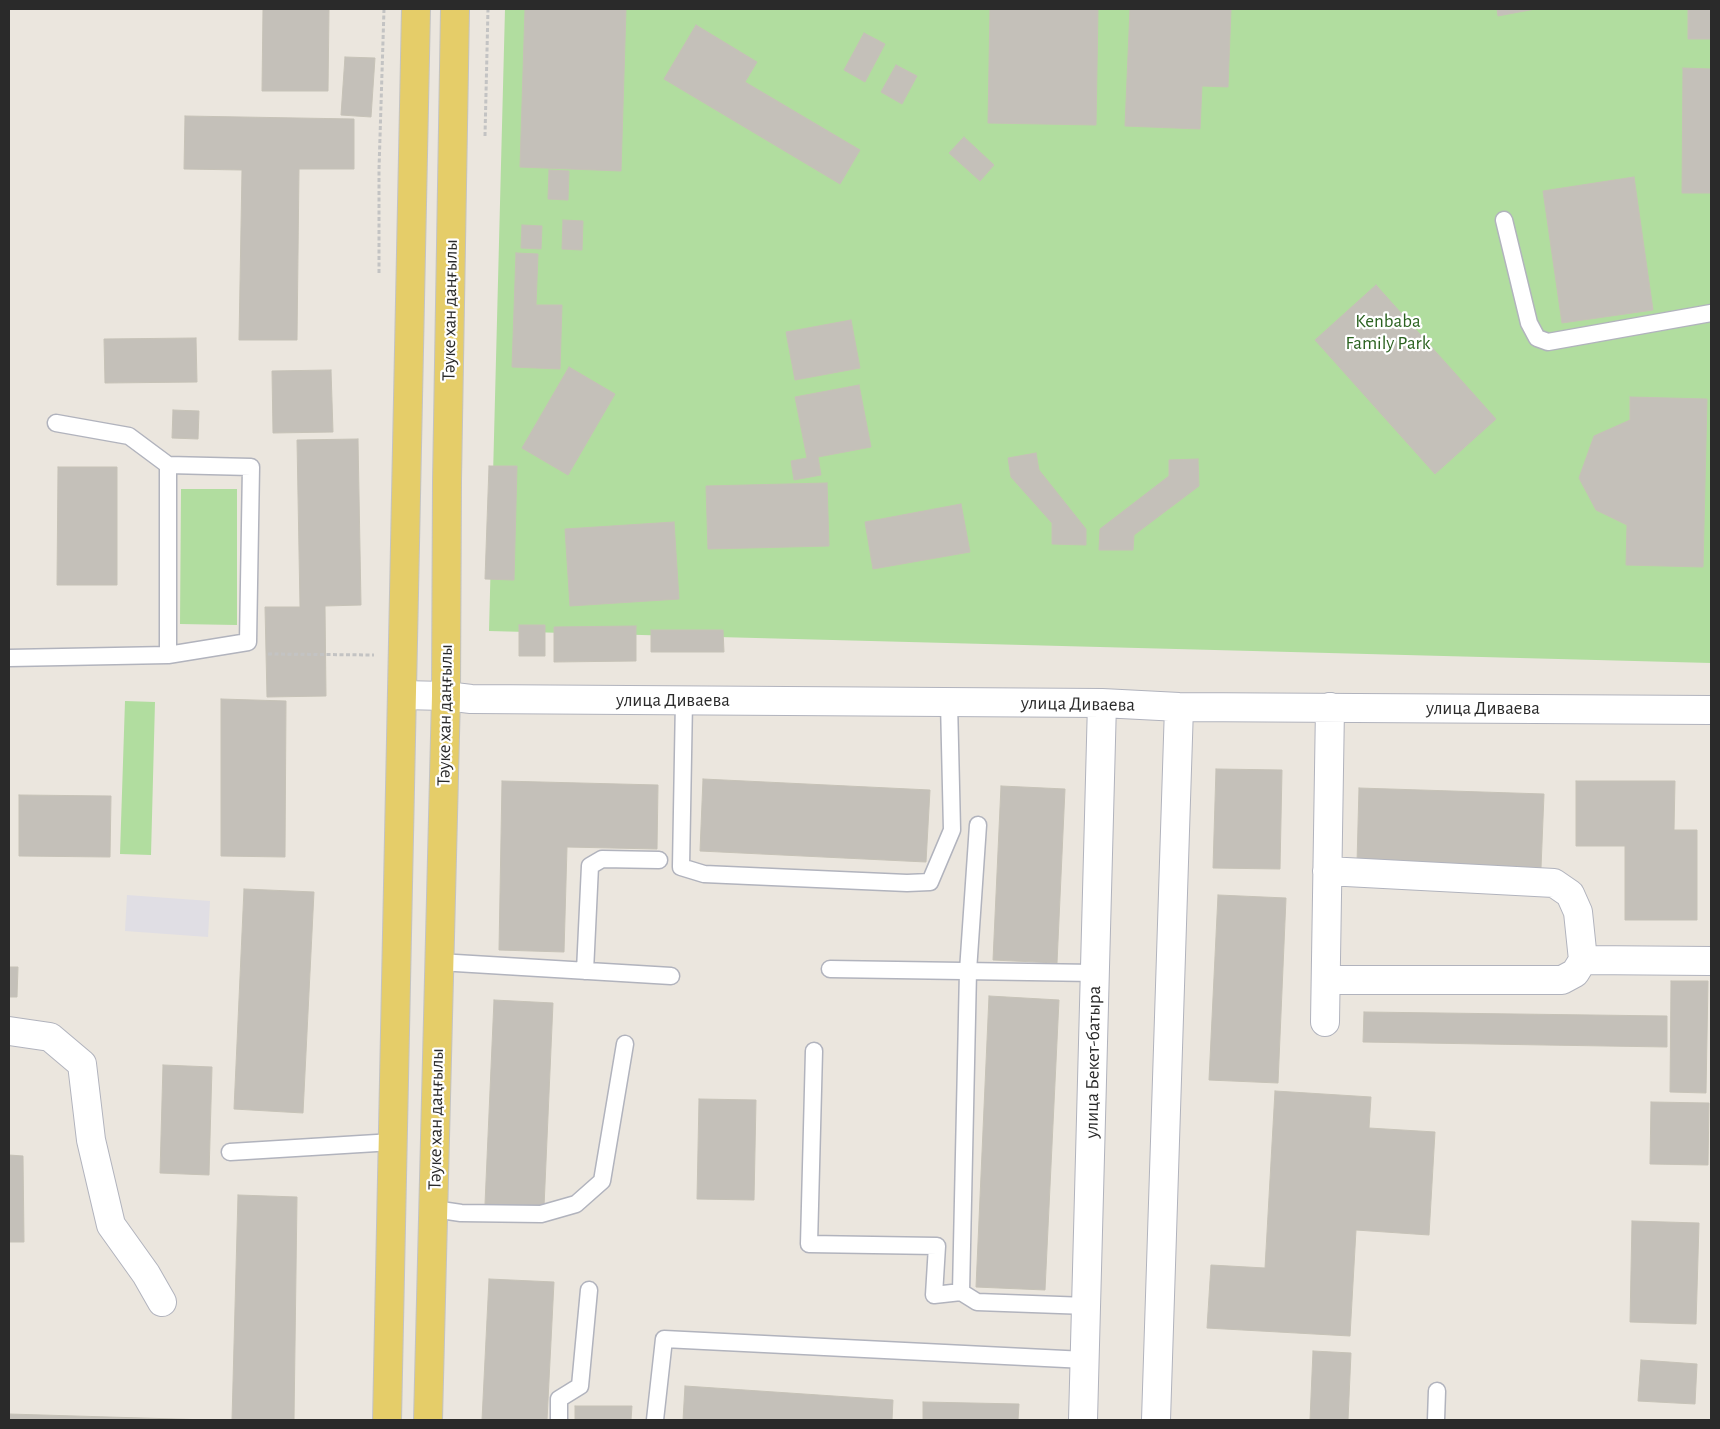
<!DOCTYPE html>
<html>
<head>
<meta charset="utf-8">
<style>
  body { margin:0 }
  #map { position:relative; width:1720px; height:1429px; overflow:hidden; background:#ebe6de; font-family:"Alegreya Sans",sans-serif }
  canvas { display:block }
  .frame { position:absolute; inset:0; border:10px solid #2a2a2a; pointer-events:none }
</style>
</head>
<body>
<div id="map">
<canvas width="1720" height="1429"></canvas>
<div class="frame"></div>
</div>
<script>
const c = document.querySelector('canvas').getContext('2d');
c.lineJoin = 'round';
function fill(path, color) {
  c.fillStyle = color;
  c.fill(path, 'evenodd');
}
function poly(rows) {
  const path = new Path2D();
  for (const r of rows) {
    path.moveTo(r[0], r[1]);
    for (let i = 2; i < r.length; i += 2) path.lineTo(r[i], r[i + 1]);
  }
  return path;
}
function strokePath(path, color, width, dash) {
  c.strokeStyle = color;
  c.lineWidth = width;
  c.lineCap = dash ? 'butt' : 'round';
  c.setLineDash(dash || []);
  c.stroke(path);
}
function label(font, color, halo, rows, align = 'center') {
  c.font = font + ' "Alegreya Sans",sans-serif';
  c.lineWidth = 4.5;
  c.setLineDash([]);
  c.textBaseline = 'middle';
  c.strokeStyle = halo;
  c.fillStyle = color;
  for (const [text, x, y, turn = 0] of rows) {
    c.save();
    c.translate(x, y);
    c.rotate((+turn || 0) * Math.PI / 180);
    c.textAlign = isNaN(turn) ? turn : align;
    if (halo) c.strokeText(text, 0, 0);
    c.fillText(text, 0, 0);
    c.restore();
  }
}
const industrial = poly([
  [127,895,210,901,208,937,125,931]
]);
const green = poly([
  [505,9,1711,9,1711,663,489,631],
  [181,489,237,489,237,625,180,624],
  [125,701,155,702,151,855,120,854]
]);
const building = poly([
  [263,9,329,9,328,91,262,91,263,9],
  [525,9,626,9,621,171,520,167,525,9],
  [990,9,1098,9,1096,125,988,123,990,9],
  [1130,9,1231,9,1228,87,1202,86,1200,129,1125,126,1130,9],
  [1497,9,1535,9,1498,16,1497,9],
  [1688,9,1711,9,1711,39,1688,39,1688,9],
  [696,25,757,62,745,82,860,150,840,184,664,79,696,25],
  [864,33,885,44,865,82,844,70,864,33],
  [345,57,375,58,371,117,341,115,345,57],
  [896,65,917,76,902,104,881,92,896,65],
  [1683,68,1711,69,1711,193,1682,193,1683,68],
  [185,116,354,119,354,169,299,169,297,340,239,340,242,170,184,169,185,116],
  [964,137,994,165,980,181,949,153,964,137],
  [549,170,569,171,568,200,548,199,549,170],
  [1634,177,1653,310,1562,323,1543,191,1634,177],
  [563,220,583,221,582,250,562,249,563,220],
  [522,225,542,226,541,249,521,248,522,225],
  [516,253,538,254,536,305,562,305,560,369,512,367,516,253],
  [1376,285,1496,419,1435,474,1315,340,1376,285],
  [851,320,860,368,795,380,786,332,851,320],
  [196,338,197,382,105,383,104,339,196,338],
  [569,367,615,394,568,475,522,448,569,367],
  [331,370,333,432,273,433,272,371,331,370],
  [859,385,871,447,818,457,821,475,794,480,791,461,807,458,795,397,859,385],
  [1630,397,1707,399,1703,567,1626,565,1627,525,1596,510,1579,478,1594,436,1630,420,1630,397],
  [173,410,199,411,198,439,172,438,173,410],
  [358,439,361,605,325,606,326,696,267,697,265,607,300,607,297,440,358,439],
  [1036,453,1039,470,1086,529,1086,545,1052,544,1052,523,1011,477,1008,458,1036,453],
  [1198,459,1199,486,1134,535,1133,550,1099,550,1100,529,1169,476,1169,460,1198,459],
  [489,466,517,466,514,580,485,579,489,466],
  [58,467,117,467,117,585,57,585,58,467],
  [827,483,829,546,708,549,706,486,827,483],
  [961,504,970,552,873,569,865,522,961,504],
  [674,522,679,599,570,606,565,529,674,522],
  [519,625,545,625,545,656,519,656,519,625],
  [636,626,636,661,554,662,554,627,636,626],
  [651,630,723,630,724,652,651,652,651,630],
  [221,699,286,701,285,857,221,856,221,699],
  [1216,769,1282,770,1280,869,1213,868,1216,769],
  [703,779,930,790,926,862,700,851,703,779],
  [502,781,658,785,657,849,567,847,564,952,499,950,502,781],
  [1576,781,1675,781,1674,830,1697,830,1697,920,1625,920,1625,846,1576,846,1576,781],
  [1001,786,1065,789,1057,963,993,960,1001,786],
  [1359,788,1544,794,1541,868,1357,863,1359,788],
  [19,795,111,796,110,857,19,856,19,795],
  [244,889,314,892,303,1113,234,1109,244,889],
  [1218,895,1286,898,1278,1083,1209,1080,1218,895],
  [9,967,18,967,17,997,9,997,9,967],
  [1671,981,1708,981,1706,1093,1670,1092,1671,981],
  [989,996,1059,1000,1045,1290,976,1287,989,996],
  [494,1000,553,1003,544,1207,485,1204,494,1000],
  [1364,1012,1667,1016,1667,1047,1363,1042,1364,1012],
  [163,1065,212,1067,209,1175,160,1173,163,1065],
  [1275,1091,1371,1097,1369,1128,1435,1132,1429,1235,1356,1230,1350,1336,1207,1328,1211,1265,1265,1268,1275,1091],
  [699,1099,756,1100,754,1200,697,1199,699,1099],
  [1651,1102,1709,1103,1708,1165,1650,1164,1651,1102],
  [9,1155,23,1156,24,1242,9,1242,9,1155],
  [238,1195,297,1197,294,1420,232,1420,238,1195],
  [1632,1221,1699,1223,1696,1324,1630,1322,1632,1221],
  [489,1279,554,1282,547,1420,482,1420,489,1279],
  [1313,1351,1351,1353,1348,1420,1310,1420,1313,1351],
  [1641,1360,1697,1364,1695,1404,1638,1401,1641,1360],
  [685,1386,893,1400,892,1420,683,1420,685,1386],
  [923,1402,1019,1404,1018,1420,923,1420,923,1402],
  [575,1406,632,1406,631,1420,575,1420,575,1406],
  [9,1414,209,1420,9,1420,9,1414]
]);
const path = poly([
  [485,136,488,9],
  [379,273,379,169,384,9],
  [268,654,374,655]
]);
const service = poly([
  [1504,220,1529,323,1537,338,1548,342,1711,313],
  [56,423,129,436,168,465],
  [9,658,168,655,248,642,251,467,168,465,168,655],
  [684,700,681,867,704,874,907,883,930,882,952,830,949,702],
  [978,825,968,971,961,1292,977,1302,1087,1306],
  [439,962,671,976],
  [830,969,1095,973],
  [585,971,590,866,602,859,659,860],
  [814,1051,809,1244,937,1246,934,1295,961,1292],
  [230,1152,393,1142],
  [434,1209,461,1213,541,1214,576,1204,602,1181,625,1044],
  [559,1420,559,1399,580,1386,589,1290],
  [655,1420,664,1339,1085,1360],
  [1436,1420,1437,1391]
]);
const minor = poly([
  [402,695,446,696,471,699,1102,703,1179,707,1711,710],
  [1327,871,1554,883,1570,894,1578,912,1583,960],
  [1326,980,1562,980,1575,973,1583,960,1711,961],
  [1325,1022,1330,707],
  [9,1031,50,1037,82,1064,91,1140,111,1225,146,1274,162,1302],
  [1083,1420,1102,703],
  [1156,1420,1179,707]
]);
const primary = poly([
  [387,1420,416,9],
  [428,1420,446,696,447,481,455,9]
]);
const streetNames = [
  ["Тәуке хан даңғылы",450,310,-89],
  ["улица Диваева",673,700],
  ["улица Диваева",1078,704,1],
  ["улица Диваева",1483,708],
  ["Тәуке хан даңғылы",445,715,-89],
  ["улица Бекет-батыра",1093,1062,-89],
  ["Тәуке хан даңғылы",436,1119,-89]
];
const parkNames = [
  ["Kenbaba",1388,321],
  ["Family Park",1388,343]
];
fill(industrial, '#e0dee4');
fill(green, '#b1dd9f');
fill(building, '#c4c0b9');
strokePath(building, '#c6c2b7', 1);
strokePath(service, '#b1b3bd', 19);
strokePath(minor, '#b1b3bd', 30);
strokePath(primary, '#c3c3c3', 30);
strokePath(path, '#c3c3c3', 3, [4, 2.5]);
strokePath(service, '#fff', 16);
strokePath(minor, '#fff', 28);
strokePath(primary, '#e5cd69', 28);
label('19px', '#2a2a2a', '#fff', streetNames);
label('19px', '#2b6220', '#fff', parkNames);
</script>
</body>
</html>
